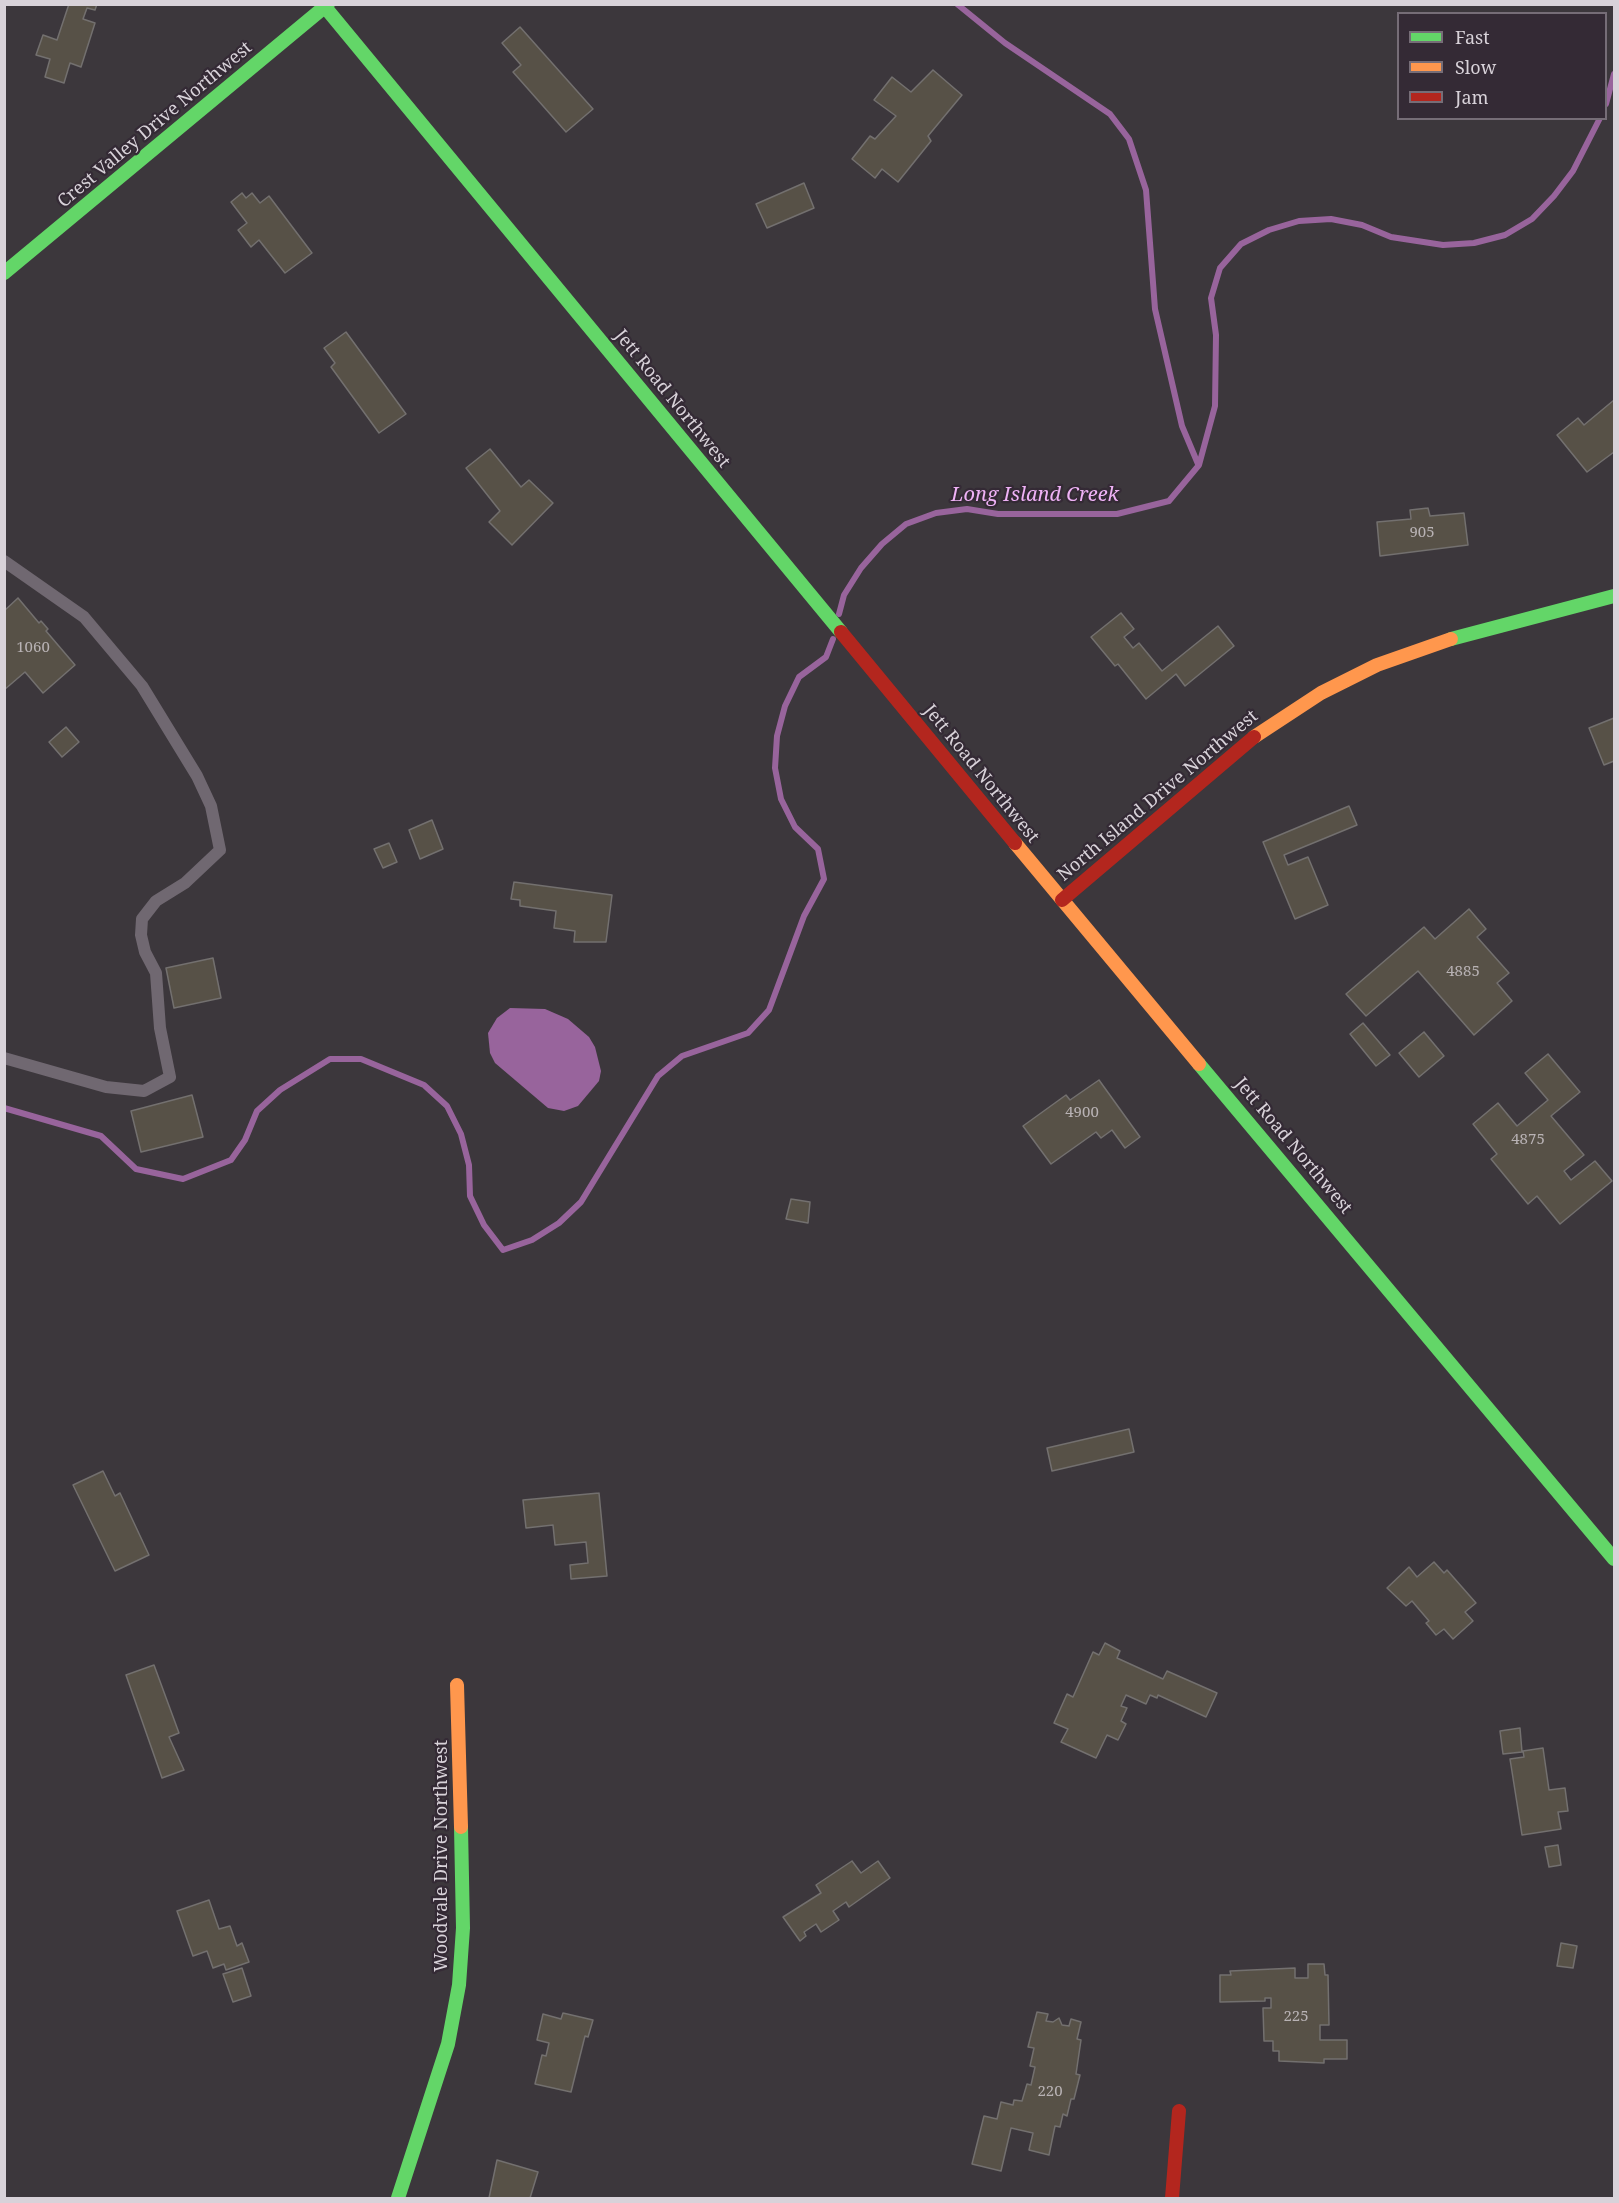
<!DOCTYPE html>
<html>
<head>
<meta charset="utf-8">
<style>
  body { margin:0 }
  #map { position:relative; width:1619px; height:2203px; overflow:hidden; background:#3c373c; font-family:"Noto Serif",serif }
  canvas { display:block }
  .frame { position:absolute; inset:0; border:6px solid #d8d2d9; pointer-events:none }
  .legend { position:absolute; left:1397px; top:12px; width:210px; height:108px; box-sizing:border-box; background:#342a35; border:2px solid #766d77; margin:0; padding:8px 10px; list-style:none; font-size:18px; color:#d8d2d9 }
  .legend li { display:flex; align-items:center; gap:12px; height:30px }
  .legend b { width:30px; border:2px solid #766d77 }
</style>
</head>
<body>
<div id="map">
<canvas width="1619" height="2203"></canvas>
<div class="frame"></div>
<ul class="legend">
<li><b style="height:8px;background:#63d668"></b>Fast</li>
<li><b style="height:8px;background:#ff974d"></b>Slow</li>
<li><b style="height:8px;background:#b3261e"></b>Jam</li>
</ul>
</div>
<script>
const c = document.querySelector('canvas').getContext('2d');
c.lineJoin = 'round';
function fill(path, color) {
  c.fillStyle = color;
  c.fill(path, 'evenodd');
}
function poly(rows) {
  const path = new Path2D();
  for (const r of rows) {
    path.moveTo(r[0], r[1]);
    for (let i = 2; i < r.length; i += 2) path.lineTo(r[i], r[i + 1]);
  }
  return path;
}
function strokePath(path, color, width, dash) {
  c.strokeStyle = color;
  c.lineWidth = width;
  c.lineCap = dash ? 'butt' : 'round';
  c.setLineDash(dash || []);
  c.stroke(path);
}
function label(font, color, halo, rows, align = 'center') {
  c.font = font + ' "Noto Serif",serif';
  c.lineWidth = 4.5;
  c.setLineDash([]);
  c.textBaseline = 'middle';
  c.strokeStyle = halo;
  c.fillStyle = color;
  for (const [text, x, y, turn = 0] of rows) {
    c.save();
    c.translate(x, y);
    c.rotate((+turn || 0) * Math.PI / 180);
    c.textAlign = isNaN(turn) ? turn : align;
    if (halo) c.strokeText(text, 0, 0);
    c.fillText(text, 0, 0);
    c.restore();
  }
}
const water = poly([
  [510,1008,545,1009,568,1019,589,1037,595,1047,601,1071,599,1081,578,1106,564,1111,548,1108,495,1063,490,1053,488,1033,497,1018]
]);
const stream = poly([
  [957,4,1005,43,1110,114,1129,139,1146,190,1155,309,1182,426,1198,464],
  [1606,104,1614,74],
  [839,614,844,595,861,568,882,544,906,524,936,513,967,509,998,514,1117,514,1169,501,1199,465,1215,406,1216,335,1211,298,1220,268,1241,244,1269,230,1299,221,1331,219,1362,225,1391,237,1443,245,1474,243,1505,235,1532,219,1554,196,1573,171,1600,118],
  [4,1108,101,1136,136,1169,183,1179,231,1160,245,1140,257,1111,280,1090,330,1059,361,1059,424,1085,447,1106,461,1134,469,1165,470,1196,484,1225,503,1250,532,1240,559,1223,581,1202,658,1076,682,1056,748,1033,769,1010,804,916,824,879,818,849,795,827,781,799,775,768,777,736,785,706,799,677,826,657,833,639]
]);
const building = poly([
  [69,4,97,4,95,10,87,8,83,19,95,23,81,67,70,63,64,83,45,77,50,59,36,55,43,35,57,40,69,4],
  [520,27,593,109,566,132,513,72,521,65,502,43,520,27],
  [933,70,962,95,928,136,931,141,898,182,882,169,875,178,852,159,870,136,875,139,896,116,874,100,892,77,911,92,933,70],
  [804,183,814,208,767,228,756,204,804,183],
  [242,193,246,198,252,193,260,203,269,196,312,253,285,273,259,240,251,247,238,230,247,223,231,202,242,193],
  [346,332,406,414,379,433,331,367,335,363,324,348,346,332],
  [1614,400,1614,452,1587,472,1557,435,1578,418,1584,425,1614,400],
  [490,449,521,487,529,480,553,503,512,545,489,522,500,511,466,468,490,449],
  [1428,508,1430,516,1464,513,1468,545,1380,556,1377,522,1411,519,1410,510,1428,508],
  [18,598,39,623,41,621,48,629,46,631,75,665,43,693,25,672,4,690,4,611,18,598],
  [1121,613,1134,629,1124,637,1133,648,1139,643,1162,671,1218,626,1234,646,1185,686,1176,674,1146,699,1118,664,1115,666,1091,637,1121,613],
  [1614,718,1614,761,1604,765,1589,728,1614,718],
  [66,727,79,742,62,757,49,742,66,727],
  [1349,806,1357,825,1284,855,1288,865,1308,857,1328,905,1295,919,1263,842,1349,806],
  [432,820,443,849,420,859,409,830,432,820],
  [389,843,397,862,383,868,374,849,389,843],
  [514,882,612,895,606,942,574,942,575,931,554,928,556,911,520,906,520,900,511,899,514,882],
  [1469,909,1486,929,1477,937,1509,973,1497,983,1512,1001,1474,1035,1418,971,1366,1016,1346,994,1424,927,1435,939,1469,909],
  [213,958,221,998,174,1008,166,968,213,958],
  [1363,1023,1390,1055,1376,1066,1350,1034,1363,1023],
  [1424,1032,1444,1056,1419,1077,1399,1053,1424,1032],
  [1548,1054,1580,1092,1551,1116,1584,1155,1564,1171,1571,1180,1595,1161,1612,1181,1560,1224,1537,1196,1528,1204,1491,1159,1497,1154,1473,1124,1498,1103,1517,1126,1548,1100,1525,1073,1548,1054],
  [1099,1080,1140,1137,1125,1148,1112,1130,1101,1138,1096,1132,1051,1164,1023,1126,1066,1095,1070,1100,1099,1080],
  [192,1095,203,1137,141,1152,131,1111,192,1095],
  [791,1199,810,1202,808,1223,786,1219,791,1199],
  [1129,1429,1134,1452,1052,1471,1047,1448,1129,1429],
  [103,1471,115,1496,120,1493,149,1555,115,1571,73,1485,103,1471],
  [599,1493,607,1576,571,1579,570,1565,588,1563,586,1542,555,1545,553,1525,526,1528,523,1500,599,1493],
  [1434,1562,1444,1573,1447,1570,1476,1603,1465,1612,1473,1621,1453,1639,1444,1629,1436,1635,1426,1623,1429,1621,1412,1601,1406,1606,1387,1588,1409,1567,1417,1577,1434,1562],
  [1105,1643,1120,1651,1117,1658,1163,1679,1167,1671,1217,1693,1206,1717,1158,1695,1157,1698,1150,1695,1146,1704,1126,1695,1121,1706,1127,1708,1121,1721,1126,1724,1118,1740,1107,1735,1096,1758,1061,1742,1068,1729,1054,1723,1067,1694,1073,1697,1093,1652,1099,1655,1105,1643],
  [154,1665,179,1733,169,1737,184,1770,162,1778,126,1675,154,1665],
  [1520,1728,1522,1752,1503,1754,1500,1731,1520,1728],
  [1543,1748,1549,1790,1565,1788,1568,1811,1558,1812,1561,1829,1522,1835,1510,1759,1524,1757,1523,1751,1543,1748],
  [1558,1845,1561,1865,1549,1867,1545,1847,1558,1845],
  [852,1861,861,1873,878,1861,890,1878,849,1907,846,1902,833,1911,839,1920,821,1932,816,1924,804,1932,806,1936,800,1941,783,1917,821,1893,816,1885,852,1861],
  [209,1900,219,1929,230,1926,237,1946,242,1943,249,1962,226,1970,224,1964,213,1968,207,1951,193,1956,177,1911,209,1900],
  [1561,1943,1577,1946,1573,1968,1557,1966,1561,1943],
  [1308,1964,1324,1964,1325,1975,1328,1975,1329,2025,1320,2025,1320,2040,1347,2040,1347,2059,1324,2059,1324,2063,1279,2061,1279,2051,1273,2051,1273,2041,1264,2041,1263,2008,1271,2008,1271,1998,1265,1998,1265,2001,1220,2002,1220,1975,1231,1975,1230,1971,1295,1968,1295,1978,1308,1978,1308,1964],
  [242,1968,251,1996,233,2002,223,1974,242,1968],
  [1037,2012,1048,2014,1046,2021,1053,2022,1059,2018,1062,2025,1069,2026,1071,2019,1081,2022,1077,2039,1081,2040,1076,2074,1080,2075,1074,2099,1071,2099,1067,2116,1063,2114,1060,2127,1055,2126,1049,2155,1029,2150,1033,2133,1011,2128,1001,2171,972,2164,984,2116,997,2119,1001,2102,1013,2105,1014,2100,1022,2101,1027,2084,1031,2085,1035,2067,1030,2066,1034,2048,1028,2047,1037,2012],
  [563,2013,593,2020,588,2037,585,2036,571,2092,535,2084,542,2055,546,2056,549,2043,537,2040,543,2014,561,2019,563,2013],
  [497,2160,538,2172,530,2198,489,2198,497,2160]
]);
const lane = poly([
  [4,561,84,617,142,686,197,776,211,806,220,850,185,883,156,901,142,919,141,935,145,952,156,973,160,1028,170,1077,144,1091,106,1087,4,1058]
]);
const fast = poly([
  [325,7,841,632],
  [4,273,328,4],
  [1451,639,1614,596],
  [1199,1064,1614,1559],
  [398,2198,448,2044,459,1985,463,1928,461,1827]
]);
const slow = poly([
  [1254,737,1321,693,1377,665,1451,639],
  [1015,843,1199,1064],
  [457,1685,461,1827]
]);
const jam = poly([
  [841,632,1015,843],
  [1062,900,1254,737],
  [1172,2198,1179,2111]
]);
const numberNames = [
  ["905",1422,533],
  ["1060",33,648],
  ["4885",1463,972],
  ["4900",1082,1113],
  ["4875",1528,1140],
  ["225",1296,2017],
  ["220",1050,2092]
];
const streetNames = [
  ["Crest Valley Drive Northwest",155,125,-40],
  ["Jett Road Northwest",672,399,51],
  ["Jett Road Northwest",981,774,51],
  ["North Island Drive Northwest",1158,796,-40],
  ["Jett Road Northwest",1293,1146,50],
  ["Woodvale Drive Northwest",442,1856,-90]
];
const waterNames = [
  ["Long Island Creek",1035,495]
];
fill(water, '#98649c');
strokePath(stream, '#98649c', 6);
fill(building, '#575147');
strokePath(building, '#73706f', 1.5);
strokePath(lane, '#706871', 12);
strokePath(fast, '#63d668', 14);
strokePath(slow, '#ff974d', 14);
strokePath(jam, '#b3261e', 14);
label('15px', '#b8b2b4', null, numberNames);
label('18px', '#d8d2d9', '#342a35', streetNames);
label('italic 20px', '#efb2f6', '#342a35', waterNames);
</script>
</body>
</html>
